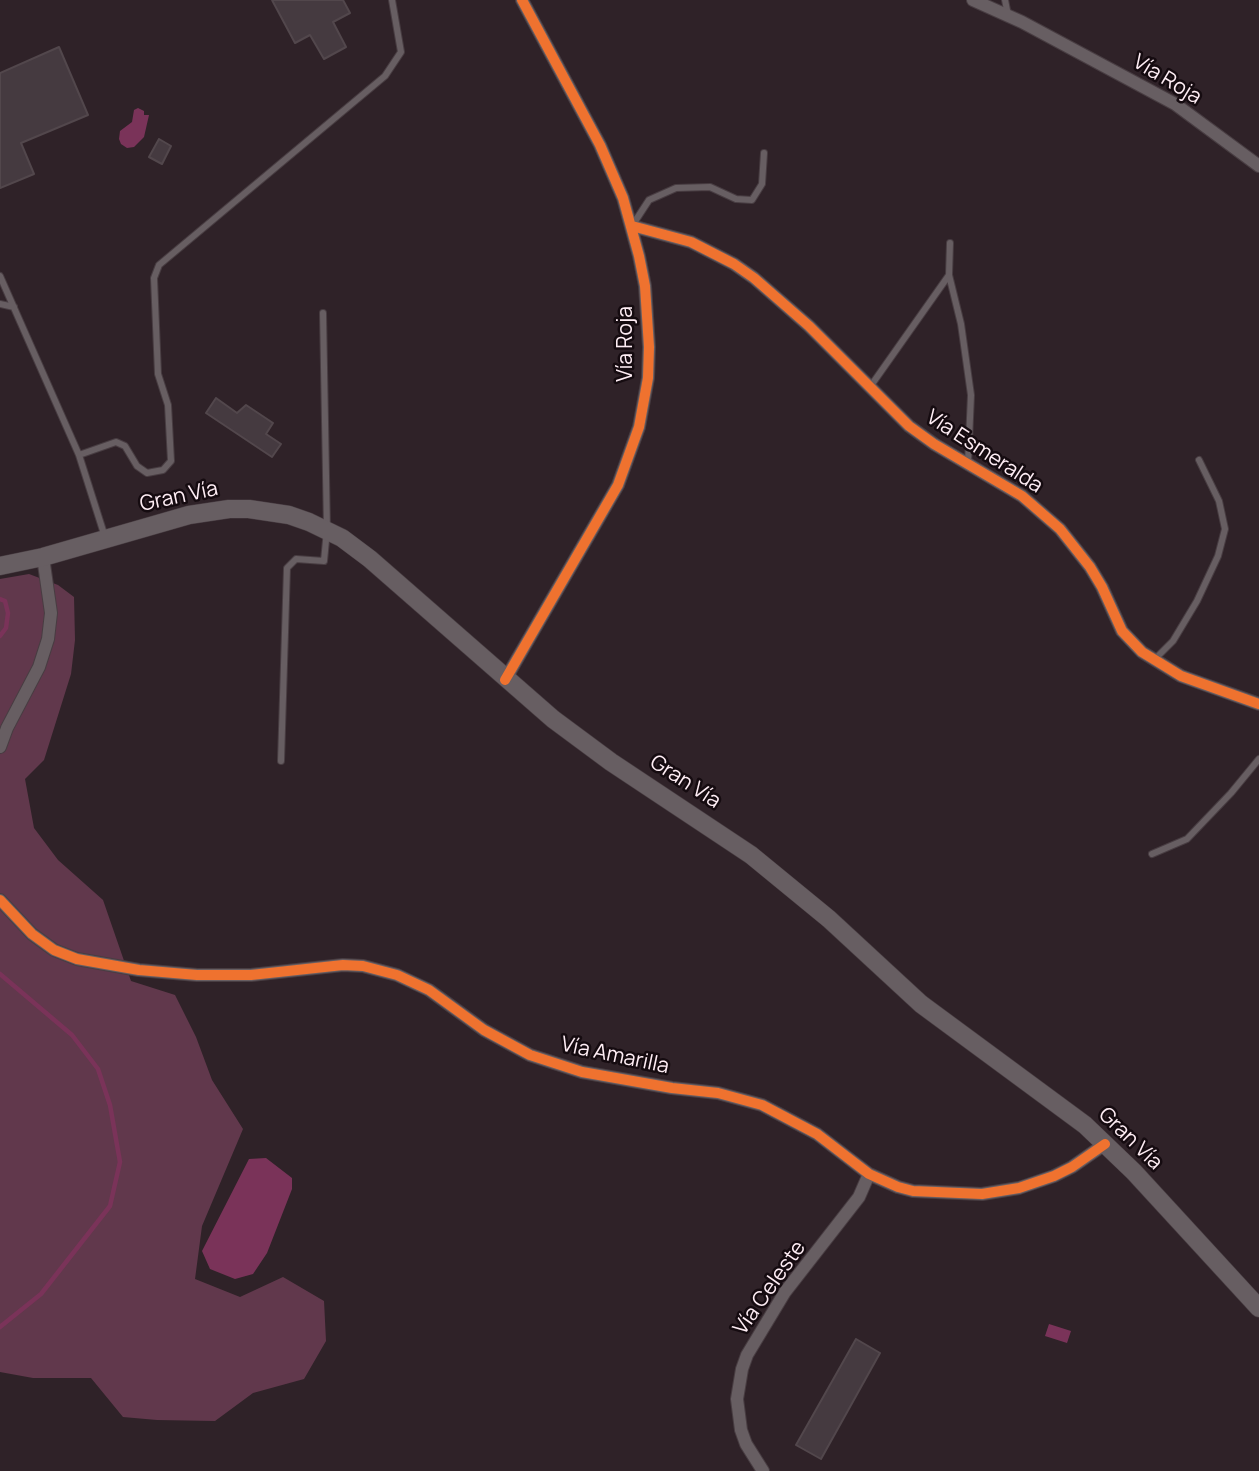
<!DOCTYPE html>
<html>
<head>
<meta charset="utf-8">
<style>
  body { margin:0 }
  canvas { display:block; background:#2f2228 }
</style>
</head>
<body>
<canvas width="1259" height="1471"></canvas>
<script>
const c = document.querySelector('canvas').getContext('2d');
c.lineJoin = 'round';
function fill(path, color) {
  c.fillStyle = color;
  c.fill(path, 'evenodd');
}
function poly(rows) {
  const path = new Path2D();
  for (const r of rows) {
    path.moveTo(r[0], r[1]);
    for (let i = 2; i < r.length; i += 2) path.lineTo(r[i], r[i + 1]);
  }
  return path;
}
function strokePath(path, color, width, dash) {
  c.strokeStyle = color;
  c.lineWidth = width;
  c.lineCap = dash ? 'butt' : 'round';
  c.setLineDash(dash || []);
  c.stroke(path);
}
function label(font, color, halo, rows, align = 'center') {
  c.font = font + ' Manrope,sans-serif';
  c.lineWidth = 5;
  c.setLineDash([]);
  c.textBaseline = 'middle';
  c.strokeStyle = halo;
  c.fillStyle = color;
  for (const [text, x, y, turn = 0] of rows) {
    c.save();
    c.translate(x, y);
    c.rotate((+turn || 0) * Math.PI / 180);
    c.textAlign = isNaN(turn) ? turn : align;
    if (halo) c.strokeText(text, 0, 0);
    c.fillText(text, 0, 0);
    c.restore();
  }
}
const green = poly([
  [29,574,58,585,74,597,75,640,71,674,44,760,25,779,34,828,58,860,103,900,131,981,175,995,196,1037,212,1080,243,1129,202,1226,195,1279,240,1297,283,1277,324,1301,326,1341,304,1379,253,1393,215,1421,157,1420,123,1417,91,1378,33,1378,0,1372,0,579]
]);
const water = poly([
  [138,108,144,111,144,115,149,115,144,137,134,147,127,148,121,144,119,139,120,131,132,122,134,110],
  [266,1158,292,1178,292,1189,267,1253,253,1274,235,1279,210,1269,202,1251,249,1159],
  [1049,1324,1071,1331,1067,1343,1045,1336]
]);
const stream = poly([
  [0,599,5,601,8,613,6,628,0,636],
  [0,974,72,1035,98,1069,110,1105,120,1162,110,1206,41,1294,0,1327]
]);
const building = poly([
  [272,0,343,0,350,13,333,22,346,47,324,59,310,35,295,43,272,0],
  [59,47,88,115,21,143,34,174,0,188,0,73,59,47],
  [159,139,171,146,162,164,149,157,159,139],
  [216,398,237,413,246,405,273,423,266,434,281,444,272,457,206,413,216,398],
  [856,1339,880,1353,821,1459,796,1445,856,1339]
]);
const lane = poly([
  [1005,0,1008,15],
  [632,226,649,200,676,188,710,187,736,199,752,200,762,184,764,153],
  [949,275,961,324,971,395,968,463],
  [0,276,79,455,105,537],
  [0,304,14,307],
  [870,387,949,275,950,243],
  [79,455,116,442,125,446,137,466,147,473,163,470,171,461,168,405,158,374,154,278,159,265,385,76,401,52,392,0],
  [1154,660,1173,641,1197,601,1218,556,1225,529,1219,501,1199,460],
  [281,761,287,568,296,559,324,561,327,530,323,313],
  [1152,854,1187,839,1231,793,1259,759]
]);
const street = poly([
  [973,0,1022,22,1175,104,1259,166],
  [632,226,691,242,734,264,754,278,809,326,909,426,934,444,1022,496,1060,529,1090,567,1102,587,1122,631,1142,652,1181,676,1259,704],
  [505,680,618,485,639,427,648,378,649,347,645,286,639,256,623,198,600,145,522,0],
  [0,747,7,728,39,667,48,639,51,613,43,557],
  [0,900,32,934,54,950,77,959,139,970,197,975,251,975,343,965,363,966,397,975,429,990,484,1030,530,1055,582,1072,672,1088,718,1093,762,1105,817,1134,869,1174,898,1187,913,1191,982,1194,1019,1188,1054,1176,1072,1167,1105,1144],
  [763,1471,746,1444,741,1430,737,1399,742,1369,747,1355,785,1292,859,1197,869,1174]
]);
const secondary = poly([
  [0,566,43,557,189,515,229,509,249,509,289,515,309,522,342,538,370,559,553,719,611,762,751,855,829,919,921,1004,1085,1125,1134,1172,1259,1308]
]);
const cycleway = poly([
  [632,226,691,242,734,264,754,278,809,326,909,426,934,444,1022,496,1060,529,1090,567,1102,587,1122,631,1142,652,1181,676,1259,704],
  [505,680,618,485,639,427,648,378,649,347,645,286,639,256,623,198,600,145,522,0],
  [0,900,32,934,54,950,77,959,139,970,197,975,251,975,343,965,363,966,397,975,429,990,484,1030,530,1055,582,1072,672,1088,718,1093,762,1105,817,1134,869,1174,898,1187,913,1191,982,1194,1019,1188,1054,1176,1072,1167,1105,1144]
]);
const streetNames = [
  ["Vía Roja",1167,80,31],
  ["Vía Roja",626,344,-90],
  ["Vía Esmeralda",984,452,33],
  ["Gran Vía",179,497,-12],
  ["Gran Vía",685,782,33],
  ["Vía Amarilla",615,1056,12],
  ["Gran Vía",1130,1139,44],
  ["Vía Celeste",770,1288,-55]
];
fill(green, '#61384c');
fill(water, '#7a3359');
strokePath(stream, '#7a3359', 4.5);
fill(building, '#453a40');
strokePath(building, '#52474c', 2);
strokePath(lane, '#483d42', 8);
strokePath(street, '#483d42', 14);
strokePath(secondary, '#483d42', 19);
strokePath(lane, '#675e62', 6);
strokePath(street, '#675e62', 12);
strokePath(secondary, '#675e62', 18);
strokePath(cycleway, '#ef722f', 10);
label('21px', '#feedf4', '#150b10', streetNames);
</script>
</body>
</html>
